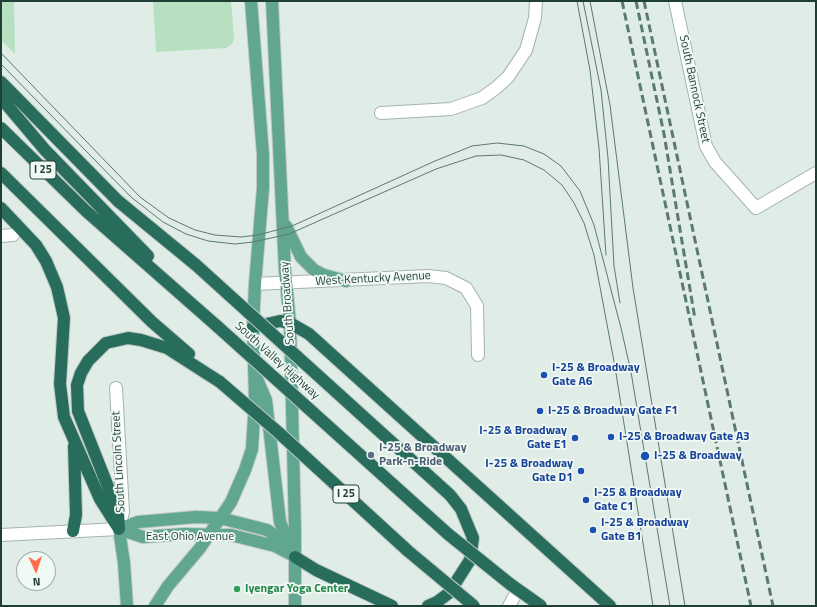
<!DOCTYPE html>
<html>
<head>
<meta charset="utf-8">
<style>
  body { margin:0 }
  #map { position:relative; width:817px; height:607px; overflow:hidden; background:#e0ece6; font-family:"Titillium Web",sans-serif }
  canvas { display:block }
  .frame { position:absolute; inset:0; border:2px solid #1f3f34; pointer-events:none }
  .north { position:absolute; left:16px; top:551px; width:40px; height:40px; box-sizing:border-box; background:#f1f9f4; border:1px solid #9dafa7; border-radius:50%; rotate:177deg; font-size:11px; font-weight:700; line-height:16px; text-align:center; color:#1f3f34 }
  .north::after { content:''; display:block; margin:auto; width:14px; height:18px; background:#ff6e4c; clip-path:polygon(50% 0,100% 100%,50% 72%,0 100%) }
</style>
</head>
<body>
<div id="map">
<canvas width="817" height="607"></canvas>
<div class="frame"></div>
<div class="north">N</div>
</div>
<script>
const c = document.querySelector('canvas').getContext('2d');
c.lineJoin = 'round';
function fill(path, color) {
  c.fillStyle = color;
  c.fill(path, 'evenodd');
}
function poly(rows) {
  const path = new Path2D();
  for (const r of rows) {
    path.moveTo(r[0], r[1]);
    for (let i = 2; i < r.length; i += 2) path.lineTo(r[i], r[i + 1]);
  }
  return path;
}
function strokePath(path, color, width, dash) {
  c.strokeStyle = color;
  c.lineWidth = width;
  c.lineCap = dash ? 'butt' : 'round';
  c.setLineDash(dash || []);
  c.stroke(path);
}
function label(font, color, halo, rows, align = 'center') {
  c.font = font + ' "Titillium Web",sans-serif';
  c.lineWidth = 3.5;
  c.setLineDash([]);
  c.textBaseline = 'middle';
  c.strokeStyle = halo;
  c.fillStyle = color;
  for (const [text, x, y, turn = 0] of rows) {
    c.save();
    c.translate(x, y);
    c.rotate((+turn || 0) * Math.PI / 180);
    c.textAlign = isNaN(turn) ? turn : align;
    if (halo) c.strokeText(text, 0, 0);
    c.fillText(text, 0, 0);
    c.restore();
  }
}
const green = poly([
  [1,1,14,1,15,54,1,40],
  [153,1,231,1,234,39,232,44,226,48,156,52]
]);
const minor = poly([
  [675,1,706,146,715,162,756,208,816,173],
  [381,113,451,109,482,98,496,88,508,77,526,50,535,18,536,1],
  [1,236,13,235],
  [255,284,428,276,446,278,466,288,477,306,478,355],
  [1,535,119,529,123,512,116,388],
  [509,606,515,595]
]);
const major = poly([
  [272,1,285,271,290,323,295,530,295,606],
  [286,226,301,257,314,270,324,275,346,281],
  [257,379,266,400,280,522,294,555],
  [119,529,143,537,184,534,231,535,275,546,294,556],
  [119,529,138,522,196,517,220,518,267,530,273,534,284,549],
  [119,529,124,563,127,606],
  [155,606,168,586,200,548,231,502,245,470,252,449,255,400,253,327,255,284,263,188,263,155,251,1]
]);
const highway = poly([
  [1,82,118,201,196,265],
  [1,98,45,150,148,256],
  [1,128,86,211,218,327],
  [1,173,152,322,189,354],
  [1,208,36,245,46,261,57,287,64,318,60,384,64,417,100,499,119,529],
  [253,327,280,321,290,323,309,334,610,606],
  [119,528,118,513,114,502,78,411,77,385,81,373,88,361,106,343,128,338,141,340,167,348,220,382],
  [73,531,76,515,74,446],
  [295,557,316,570,392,606],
  [428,606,437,602,449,593,470,560,473,538,461,509]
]);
const tram = poly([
  [577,1,590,70,599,148,606,255],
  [583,1,601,90,608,158,614,266,620,303],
  [590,1,610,105,633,288,685,606],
  [1,53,140,197,169,218,195,230,215,235,241,237,258,235,292,226,435,161,472,146,497,143,524,146,544,154,561,166,580,191,594,225,621,328,631,372,670,606],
  [1,64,131,197,163,222,186,234,208,241,235,244,253,242,289,234,436,169,476,156,501,155,524,160,544,170,562,185,574,203,584,223,594,255,615,367,653,606]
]);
const rail = poly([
  [622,1,751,606],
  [636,1,664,134,695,319],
  [644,1,773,606]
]);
const highwayBridge = poly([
  [196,265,450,495,461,509],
  [218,327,448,534,510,584,541,606],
  [220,382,278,432,408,551,474,606]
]);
const markers = [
  [544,375,4,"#1a4fb4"],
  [540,411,4,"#1a4fb4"],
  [611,437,4,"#1a4fb4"],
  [575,438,4,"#1a4fb4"],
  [371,455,4,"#5c6f8a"],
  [645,456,5,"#1a4fb4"],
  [581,471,4,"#1a4fb4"],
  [586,500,4,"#1a4fb4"],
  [593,530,4,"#1a4fb4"],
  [237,589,4,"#2e9e5b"]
];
const shields = [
  [43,170,26],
  [346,494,26]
];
const shieldNames = [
  ["I 25",43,170],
  ["I 25",346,494]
];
const streetNames = [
  ["South Bannock Street",694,89,78],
  ["West Kentucky Avenue",373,279,-3],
  ["South Broadway",288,303,-94],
  ["South Valley Highway",277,361,42],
  ["South Lincoln Street",119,462,-93],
  ["East Ohio Avenue",190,537]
];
const transitNames = [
  ["I-25 & Broadway",552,368],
  ["Gate A6",552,382],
  ["I-25 & Broadway Gate F1",548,411],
  ["I-25 & Broadway",567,431,"right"],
  ["Gate E1",567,445,"right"],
  ["I-25 & Broadway Gate A3",619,437],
  ["I-25 & Broadway",654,456],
  ["I-25 & Broadway",573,464,"right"],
  ["Gate D1",573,478,"right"],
  ["I-25 & Broadway",594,493],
  ["Gate C1",594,507],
  ["I-25 & Broadway",601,523],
  ["Gate B1",601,537]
];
const serviceNames = [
  ["I-25 & Broadway",379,448],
  ["Park-n-Ride",379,462]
];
const leisureNames = [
  ["Iyengar Yoga Center",245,589]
];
fill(green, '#b7e0c0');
strokePath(minor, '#a2b5ad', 14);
strokePath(major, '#c0c9c6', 14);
strokePath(highway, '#c0c9c6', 14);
strokePath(minor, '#fff', 12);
strokePath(major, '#60a691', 12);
strokePath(highway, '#286d5c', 12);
strokePath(tram, '#597a70', 1);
strokePath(rail, '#597a70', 3, [8, 4]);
strokePath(highwayBridge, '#c0c9c6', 14, []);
strokePath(highwayBridge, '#286d5c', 12);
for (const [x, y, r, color] of markers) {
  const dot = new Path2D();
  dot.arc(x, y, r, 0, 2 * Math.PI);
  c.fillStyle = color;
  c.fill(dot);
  strokePath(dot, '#f1f9f4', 1.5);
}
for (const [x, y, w] of shields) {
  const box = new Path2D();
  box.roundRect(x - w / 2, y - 9, w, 18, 3);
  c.fillStyle = '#f1f9f4';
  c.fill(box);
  strokePath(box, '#1f3f34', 1);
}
label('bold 11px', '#1f3f34', null, shieldNames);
label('12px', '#1f3f34', '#f1f9f4', streetNames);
label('bold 12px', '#164399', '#f1f9f4', transitNames, 'left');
label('bold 12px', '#4e5e75', '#f1f9f4', serviceNames, 'left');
label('bold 12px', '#27864d', '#f1f9f4', leisureNames, 'left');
</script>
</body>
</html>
